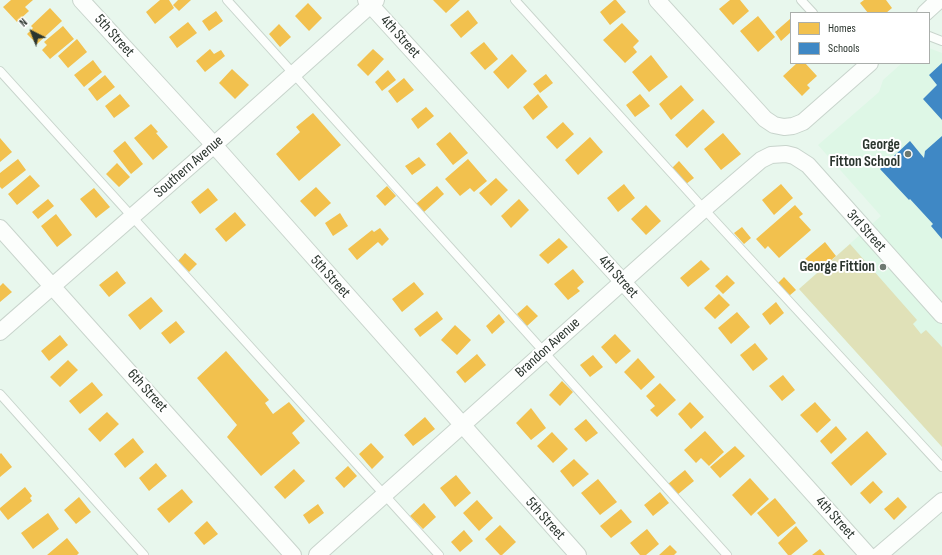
<!DOCTYPE html>
<html>
<head>
<meta charset="utf-8">
<style>
  body { margin:0 }
  #map { position:relative; width:942px; height:555px; overflow:hidden; background:#e8f7ed; font-family:"Sofia Sans Condensed",sans-serif }
  canvas { display:block }
  .legend { position:absolute; left:790px; top:12px; width:140px; height:52px; box-sizing:border-box; background:#fff; border:1px solid #aaaeab; margin:0; padding:5px 7px; list-style:none; font-size:12px; color:#2b352e }
  .legend li { display:flex; align-items:center; gap:8px; height:20px }
  .legend b { width:20px; border:1px solid #aaaeab }
  .north { position:absolute; left:12px; top:12px; width:40px; height:40px; -webkit-text-stroke:3px #fff; paint-order:stroke; rotate:318deg; font-size:11px; font-weight:700; line-height:16px; text-align:center; color:#2b352e }
  .north::after { content:''; display:block; margin:auto; width:14px; height:18px; background:#2b352e; clip-path:polygon(50% 0,100% 100%,50% 72%,0 100%) }
</style>
</head>
<body>
<div id="map">
<canvas width="942" height="555"></canvas>
<ul class="legend">
<li><b style="height:11px;background:#f2c14e"></b>Homes</li>
<li><b style="height:11px;background:#3f88c5"></b>Schools</li>
</ul>
<div class="north">N</div>
</div>
<script>
const c = document.querySelector('canvas').getContext('2d');
c.lineJoin = 'round';
function fill(path, color) {
  c.fillStyle = color;
  c.fill(path, 'evenodd');
}
function poly(rows) {
  const path = new Path2D();
  for (const r of rows) {
    path.moveTo(r[0], r[1]);
    for (let i = 2; i < r.length; i += 2) path.lineTo(r[i], r[i + 1]);
  }
  return path;
}
function strokePath(path, color, width, dash) {
  c.strokeStyle = color;
  c.lineWidth = width;
  c.lineCap = dash ? 'butt' : 'round';
  c.setLineDash(dash || []);
  c.stroke(path);
}
function label(font, color, halo, rows, align = 'center') {
  c.font = font + ' "Sofia Sans Condensed",sans-serif';
  c.lineWidth = 4;
  c.setLineDash([]);
  c.textBaseline = 'middle';
  c.strokeStyle = halo;
  c.fillStyle = color;
  for (const [text, x, y, turn = 0] of rows) {
    c.save();
    c.translate(x, y);
    c.rotate((+turn || 0) * Math.PI / 180);
    c.textAlign = isNaN(turn) ? turn : align;
    if (halo) c.strokeText(text, 0, 0);
    c.fillText(text, 0, 0);
    c.restore();
  }
}
const built = poly([
  [929,48,942,53,942,447,799,289,881,216,818,145,879,92,883,80,902,63,929,63]
]);
const green = poly([
  [850,244,917,320,913,324,921,334,926,330,942,347,942,447,799,289]
]);
const homes = poly([
  [11,0,33,0,25,7,29,11,17,22,3,7],
  [160,0,169,0,174,8,155,24,146,12],
  [178,0,191,0,179,11,173,5],
  [433,0,460,0,446,13],
  [614,0,616,0,626,12,610,25,600,12],
  [730,0,740,0,749,11,733,25,719,9],
  [864,0,886,0,892,8,886,13,868,13,860,3],
  [308,3,322,18,309,31,295,16],
  [50,8,62,21,37,44,27,34,33,28,31,26],
  [468,10,478,23,461,38,450,25],
  [216,11,223,21,209,31,202,21],
  [758,16,775,37,758,52,740,31],
  [790,19,791,32,781,41,775,32],
  [188,22,197,33,177,48,169,37],
  [622,23,639,41,633,47,637,52,625,63,603,40],
  [279,24,291,37,280,47,269,34],
  [63,26,74,39,50,59,42,50,47,45,44,42],
  [77,39,87,52,68,68,58,56],
  [484,42,498,59,485,70,470,53],
  [210,49,214,54,221,50,225,56,205,72,196,61],
  [373,49,384,59,368,76,357,65],
  [512,54,527,71,508,89,493,72],
  [651,55,668,77,649,92,632,72],
  [93,60,102,72,84,87,74,75],
  [797,63,805,63,817,76,807,85,810,88,802,96,783,76],
  [232,69,249,85,235,99,219,83],
  [388,70,396,80,382,91,375,82],
  [546,74,553,83,540,93,533,84],
  [105,75,115,87,97,101,88,89],
  [404,78,414,90,397,103,388,91],
  [681,85,694,100,671,120,659,104],
  [120,94,130,106,114,118,105,106],
  [538,94,548,107,533,120,523,107],
  [640,94,650,106,635,117,626,105],
  [426,107,434,116,418,129,411,119],
  [703,109,715,122,687,148,675,135],
  [313,113,341,145,299,181,276,154,300,132,296,127],
  [563,122,574,134,557,149,546,137],
  [151,124,158,132,156,133,168,147,153,160,134,138],
  [450,132,468,153,453,165,436,144],
  [723,133,741,154,721,170,704,149],
  [590,137,603,152,578,175,565,160],
  [0,138,12,152,0,162],
  [125,141,143,164,131,174,113,151],
  [419,157,426,165,412,175,405,166],
  [18,159,26,170,2,189,0,187,0,173],
  [468,159,487,181,474,192,470,188,460,196,445,179],
  [679,161,694,178,686,184,672,168],
  [117,163,130,177,119,187,106,174],
  [30,175,40,186,17,205,8,194],
  [496,178,508,190,491,206,479,193],
  [624,184,635,198,618,212,607,198],
  [781,184,793,198,774,215,762,200],
  [387,186,396,196,385,206,376,196],
  [437,186,444,194,424,212,416,204],
  [316,187,331,203,315,217,300,201],
  [94,188,110,207,96,218,80,199],
  [208,188,218,200,200,214,191,202],
  [48,199,54,206,38,219,32,212],
  [519,199,529,210,511,228,501,216],
  [646,205,661,221,646,235,631,219],
  [795,205,803,214,799,217,811,230,779,258,768,246,765,249,756,239],
  [235,212,246,225,226,242,215,229],
  [340,213,348,226,333,236,325,223],
  [56,214,72,235,57,247,41,226],
  [742,227,751,238,744,244,734,233],
  [380,228,389,239,382,246,378,242,357,260,348,249,372,230,374,232],
  [559,238,568,247,548,264,539,255],
  [825,242,836,256,816,273,805,259],
  [185,253,197,264,189,272,178,261],
  [701,260,710,269,688,287,680,278],
  [573,269,584,282,577,288,580,291,568,300,554,284],
  [117,271,126,283,109,297,99,285],
  [727,275,735,283,723,294,715,286],
  [784,277,796,290,789,296,777,284],
  [414,282,424,294,402,312,392,299],
  [3,283,12,292,0,302,0,286],
  [719,294,730,305,715,319,704,308],
  [151,297,163,311,140,330,128,315],
  [776,302,784,313,770,325,762,314],
  [527,305,538,316,527,326,517,314],
  [437,311,443,319,420,337,414,329],
  [737,312,750,327,731,344,718,328],
  [499,314,505,322,492,334,486,326],
  [176,321,185,332,170,344,161,333],
  [455,325,471,340,457,355,441,340],
  [615,334,631,351,616,364,601,347],
  [60,335,68,345,49,361,41,351],
  [755,343,768,359,753,371,740,355],
  [226,351,269,400,265,403,273,414,289,402,305,421,292,433,300,443,261,476,227,437,237,425,197,378],
  [477,354,486,365,465,383,456,372],
  [593,355,603,367,590,377,580,365],
  [638,358,655,377,641,390,624,372],
  [68,360,78,370,60,387,50,377],
  [783,375,795,390,782,401,769,386],
  [562,381,573,392,560,406,549,395],
  [92,382,103,395,80,414,69,401],
  [660,383,676,400,657,417,650,410,655,406,646,396],
  [690,402,704,417,691,429,678,414],
  [815,402,831,420,817,433,800,415],
  [531,408,546,428,531,440,516,423],
  [107,412,119,424,100,442,88,429],
  [425,417,435,429,413,446,404,435],
  [586,419,598,433,586,442,574,429],
  [836,426,847,439,831,454,820,441],
  [705,431,724,452,709,466,701,458,696,463,684,450],
  [867,431,887,454,851,486,831,463],
  [552,432,568,449,553,463,537,446],
  [133,438,144,452,125,468,114,454],
  [371,443,384,457,372,469,359,454],
  [735,446,745,456,720,478,710,467],
  [1,453,12,467,0,477,0,454],
  [574,459,589,474,573,487,560,471],
  [156,463,167,476,149,491,139,478],
  [348,466,357,476,344,488,335,478],
  [294,469,305,481,285,499,274,487],
  [685,470,694,481,677,495,668,484],
  [456,475,471,493,455,507,440,488],
  [750,478,769,499,751,516,732,495],
  [598,479,617,502,600,515,581,493],
  [873,481,883,492,870,504,860,493],
  [25,487,32,496,30,498,32,501,8,520,0,510,0,508],
  [182,489,193,502,169,523,157,509],
  [660,492,669,503,653,516,644,505],
  [79,497,91,512,76,524,64,510],
  [898,497,907,507,894,520,884,509],
  [775,498,796,523,778,537,757,513],
  [477,500,493,518,479,531,463,513],
  [424,503,436,517,423,529,410,516],
  [318,504,324,513,309,524,303,515],
  [621,509,632,522,611,538,600,526],
  [48,513,59,529,33,549,21,533],
  [207,521,218,534,204,545,194,533],
  [500,525,516,542,502,555,500,555,485,539],
  [796,526,808,541,791,555,788,555,778,543],
  [647,529,659,544,646,555,640,555,630,543],
  [464,530,473,541,460,552,451,542],
  [67,538,79,553,77,555,47,555],
  [670,545,677,552,674,555,659,555],
  [820,549,825,555,812,555]
]);
const schools = poly([
  [942,63,942,120,923,99,937,85,929,75],
  [942,136,942,239,931,226,933,224,910,199,909,200,880,169,910,141,924,158,925,151]
]);
const service = poly([
  [227,0,727,555],
  [515,0,704,209,942,467],
  [801,0,813,13],
  [929,36,942,41],
  [0,71,439,555],
  [0,394,144,555]
]);
const minor = poly([
  [81,0,214,145,578,555],
  [366,0,623,282,868,555],
  [657,0,765,119,774,125,784,127,793,126,803,122,870,63],
  [925,13,939,0],
  [0,228,293,555],
  [0,332,214,145,376,0],
  [317,555,704,209,761,160,771,155,786,154,794,156,808,165,942,315],
  [879,555,942,501]
]);
const markers = [
  [908,154,4,"#6d7971"],
  [883,267,4,"#6d7971"]
];
const streetNames = [
  ["5th Street",114,36,48],
  ["4th Street",400,37,48],
  ["Southern Avenue",189,167,-41],
  ["3rd Street",866,231,48],
  ["5th Street",330,277,48],
  ["4th Street",618,277,48],
  ["Brandon Avenue",548,348,-42],
  ["6th Street",147,391,48],
  ["4th Street",835,518,48],
  ["5th Street",545,519,48]
];
const poiNames = [
  ["George",900,145],
  ["Fitton School",900,162],
  ["George Fittion",875,267]
];
fill(built, '#def7e6');
fill(green, '#e0e1b8');
fill(homes, '#f2c14e');
fill(schools, '#3f88c5');
strokePath(service, '#c8d4cc', 10);
strokePath(minor, '#c8d4cc', 18);
strokePath(service, '#fcfefc', 8);
strokePath(minor, '#fcfefc', 16);
for (const [x, y, r, color] of markers) {
  const dot = new Path2D();
  dot.arc(x, y, r, 0, 2 * Math.PI);
  c.fillStyle = color;
  c.fill(dot);
  strokePath(dot, '#fff', 1.5);
}
label('15px', '#2b352e', '#fff', streetNames);
label('bold 15px', '#2b352e', '#fff', poiNames, 'right');
</script>
</body>
</html>
